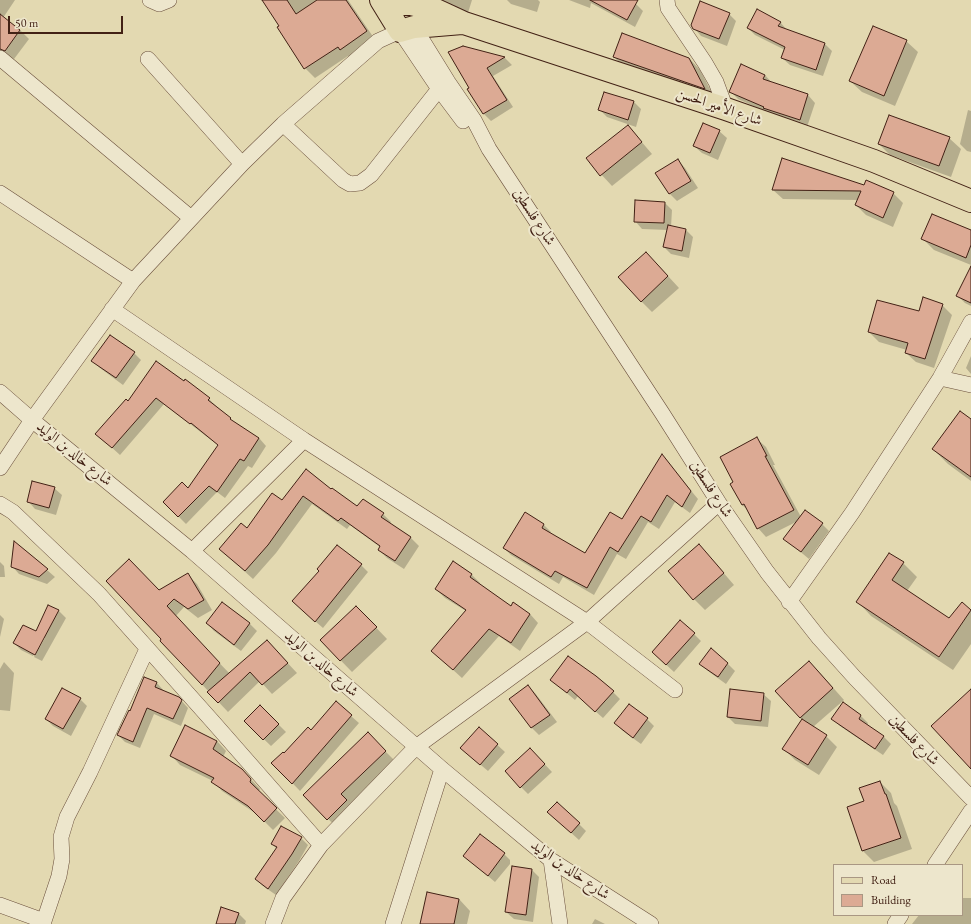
<!DOCTYPE html>
<html>
<head>
<meta charset="utf-8">
<style>
  body { margin:0 }
  #map { position:relative; width:971px; height:924px; overflow:hidden; background:#e3d9b1; font-family:"EB Garamond",serif }
  canvas { display:block }
  .legend { position:absolute; left:833px; top:864px; width:130px; height:52px; box-sizing:border-box; background:#ede6cc; border:1px solid #a99783; margin:0; padding:5px 7px; list-style:none; font-size:12px; color:#422115 }
  .legend li { display:flex; align-items:center; gap:8px; height:20px }
  .legend b { width:20px; border:1px solid #a99783 }
  .scale { position:absolute; left:8px; top:16px; width:115px; height:18px; box-sizing:border-box; border:2px solid #422115; border-top:0; padding-left:5px; font-size:12px; line-height:14px; white-space:nowrap; color:#422115; -webkit-text-stroke:3px #ede6cc; paint-order:stroke }
</style>
</head>
<body>
<div id="map">
<canvas width="971" height="924"></canvas>
<ul class="legend">
<li><b style="height:5px;background:#e3d9b1"></b>Road</li>
<li><b style="height:11px;background:#dcaa94"></b>Building</li>
</ul>
<div class="scale">50 m</div>
</div>
<script>
const c = document.querySelector('canvas').getContext('2d');
c.lineJoin = 'round';
function fill(path, color) {
  c.fillStyle = color;
  c.fill(path, 'evenodd');
}
function poly(rows) {
  const path = new Path2D();
  for (const r of rows) {
    path.moveTo(r[0], r[1]);
    for (let i = 2; i < r.length; i += 2) path.lineTo(r[i], r[i + 1]);
  }
  return path;
}
function strokePath(path, color, width, dash) {
  c.strokeStyle = color;
  c.lineWidth = width;
  c.lineCap = dash ? 'butt' : 'round';
  c.setLineDash(dash || []);
  c.stroke(path);
}
function label(font, color, halo, rows, align = 'center') {
  c.font = font + ' "EB Garamond",Amiri,serif';
  c.lineWidth = 4;
  c.setLineDash([]);
  c.textBaseline = 'middle';
  c.strokeStyle = halo;
  c.fillStyle = color;
  for (const [text, x, y, turn = 0] of rows) {
    c.save();
    c.translate(x, y);
    c.rotate((+turn || 0) * Math.PI / 180);
    c.textAlign = isNaN(turn) ? turn : align;
    if (halo) c.strokeText(text, 0, 0);
    c.fillText(text, 0, 0);
    c.restore();
  }
}
const shadow = poly([
  [0,0,15,0,3,18,20,30,29,39,14,59,0,53],
  [263,0,348,0,376,41,351,59,348,56,315,78,305,68,278,28,280,26],
  [433,0,472,0,467,16],
  [507,0,538,0,540,2,537,12,511,4],
  [569,0,629,0,636,4,643,11,635,27,591,3,590,8],
  [729,14,736,21,727,46,701,36,694,28],
  [780,22,787,30,825,44,832,51,823,76,790,65,782,58,785,50,755,35,748,28],
  [906,41,918,52,895,106,862,92,850,81],
  [463,47,505,58,512,65,493,76,513,107,491,121,484,114,469,90,471,88],
  [614,57,689,58,700,70,715,99,625,68],
  [765,75,772,83,808,95,815,103,807,127,769,113,738,99,730,91],
  [605,93,634,102,641,109,636,127,607,117,600,110],
  [968,110,971,111,971,152,967,151,960,144],
  [628,126,652,154,612,186,587,159],
  [719,131,727,138,718,160,702,153,694,146],
  [949,138,961,149,951,177,890,155,879,144],
  [678,160,685,168,698,188,677,201,670,194,657,173],
  [865,186,893,193,903,203,893,227,866,215,856,205,858,200,783,199,773,190],
  [636,201,665,203,672,210,671,227,686,230,693,237,689,258,671,254,664,247,668,230,642,229,635,221],
  [971,231,971,265,934,250,923,239],
  [657,264,679,288,652,312,641,301],
  [971,269,971,306,965,303,958,296],
  [942,305,952,315,934,368,916,362,906,353,907,350,879,342,869,332],
  [134,353,141,360,123,385,100,368,93,361],
  [971,356,971,374,966,368],
  [156,363,209,399,216,406,215,407,235,424,259,438,266,446,252,468,248,466,225,498,217,492,186,524,164,502,188,490,219,446,164,404,120,455,97,434,128,403],
  [971,420,971,481,948,464,933,449],
  [757,439,766,447,775,465,773,465,801,517,822,524,829,531,809,559,785,539,798,521,766,537,758,528,750,512,742,505,732,484],
  [662,456,698,499,690,513,675,502,659,529,648,522,626,559,617,554,594,595,563,577,559,584,511,555,504,548,525,514,544,525,551,532,550,534,586,555,622,521],
  [306,471,331,490,358,507,383,514,391,522,390,524,410,537,419,546,404,569,387,558,379,550,380,547,350,525,347,529,312,504,276,553,253,579,220,549,282,502],
  [54,488,62,495,56,515,35,509,28,501],
  [14,543,47,570,55,577,47,584,19,574,12,566],
  [710,557,734,585,705,610,694,599],
  [0,562,4,566,5,577,0,577],
  [903,563,917,577,907,591,949,619,962,604,971,611,971,644,953,670,871,616,858,602],
  [361,565,368,572,323,628,300,608],
  [188,575,197,584,212,610,198,618,184,607,175,617,230,674,267,641,297,673,272,694,260,681,228,712,161,641,159,592],
  [472,575,480,583,479,585,511,607,530,614,538,623,520,651,499,636,462,678,432,651,466,611,445,598,436,589],
  [223,603,250,624,257,631,241,651,214,631,207,623],
  [48,606,59,611,66,618,42,661,34,657,45,638,43,638,33,656,21,650,14,643,36,633],
  [0,615,4,619,0,637],
  [367,618,387,639,352,672,321,640],
  [694,634,701,641,674,672,661,660],
  [4,662,14,673,10,711,0,710,0,669],
  [727,663,735,671,726,684,708,671,701,664],
  [820,673,844,700,813,727,826,736,837,747,819,775,795,760,784,749,802,720,776,691],
  [145,678,157,683,164,691,164,692,179,698,188,708,181,726,154,714,140,748,125,742,118,735,130,712],
  [551,680,613,692,620,699,603,718,578,696,575,700],
  [528,686,535,693,557,722,539,735,532,728,511,699],
  [763,694,771,701,768,727,735,724,728,717],
  [80,699,87,706,71,736,53,726,46,719],
  [336,703,359,723,300,791,273,763,311,731],
  [843,704,861,716,868,723,867,725,884,737,891,744,883,755,840,726,833,719],
  [260,706,286,732,271,746,245,721],
  [647,719,654,726,641,744,623,731,615,723],
  [479,728,505,752,488,771,469,755],
  [368,734,396,762,339,830,305,795],
  [217,741,226,751,223,757,245,773,260,789,258,792,285,818,273,830,258,815,222,791,213,781,180,765,171,755],
  [537,756,552,772,528,794,521,787],
  [880,782,891,793,894,803,897,806,912,849,874,862,863,851,849,807,865,802],
  [556,819,579,824,586,831,579,840],
  [301,838,308,845,299,861,276,895,263,886,256,879,277,849,272,844],
  [502,852,510,860,510,864,495,882,464,856],
  [513,867,532,870,539,877,533,922,514,919,506,912],
  [428,893,459,899,470,911,467,924,421,924],
  [962,898,971,898,971,924,912,924,919,915,962,915],
  [238,913,246,921,245,924,217,924],
  [595,919,605,924,592,924]
]);
const building = poly([
  [262,0,287,0,296,14,317,0,346,0,367,31,340,50,338,47,304,69,277,27,279,26,262,0],
  [590,0,638,0,627,20,590,0],
  [700,1,730,13,719,39,693,29,691,25,700,1],
  [757,9,781,22,778,26,825,43,816,70,781,58,785,47,747,28,757,9],
  [0,14,20,30,5,51,0,49,0,14],
  [873,26,907,40,884,96,849,81,873,26],
  [622,33,689,58,705,89,613,57,622,33],
  [463,46,505,57,487,68,507,100,483,114,467,89,469,88,448,52,463,46],
  [741,64,765,75,763,79,808,94,800,120,763,108,764,107,729,92,741,64],
  [604,92,634,101,628,120,598,110,604,92],
  [889,115,950,137,939,166,878,144,889,115],
  [703,123,720,130,710,153,693,146,703,123],
  [628,125,642,142,600,176,586,158,628,125],
  [782,158,864,185,866,180,894,192,883,218,855,205,861,191,772,190,782,158],
  [678,159,691,181,669,194,655,173,678,159],
  [635,200,665,202,664,223,634,222,635,200],
  [932,214,971,230,971,245,966,258,921,239,932,214],
  [668,225,686,229,682,251,663,247,668,225],
  [646,252,668,276,641,302,618,277,646,252],
  [971,266,971,303,956,296,971,266],
  [923,297,943,304,925,359,905,353,908,343,868,332,877,300,919,311,923,297],
  [110,335,135,352,116,378,91,361,110,335],
  [156,361,184,381,185,379,210,398,208,400,231,418,230,419,259,438,244,461,240,459,217,492,209,486,178,517,163,502,182,482,188,488,218,445,191,423,190,424,156,398,112,448,95,434,126,399,128,401,156,361],
  [960,411,971,419,971,477,932,449,960,411],
  [757,437,767,456,765,456,794,510,757,529,744,504,742,505,730,484,733,482,720,457,757,437],
  [662,454,691,491,682,507,667,495,651,522,641,516,618,552,610,547,587,588,555,571,551,577,503,548,525,512,544,524,542,528,585,553,610,512,622,519,662,454],
  [306,469,331,489,332,488,357,506,363,499,384,513,381,517,411,537,395,561,378,550,380,546,341,518,338,521,303,496,268,545,245,571,219,549,241,523,247,528,272,493,282,500,306,469],
  [32,481,55,487,49,508,27,502,32,481],
  [805,510,823,523,801,552,783,539,805,510],
  [14,541,48,569,39,577,11,567,14,541],
  [699,544,724,573,693,600,668,571,699,544],
  [337,545,362,564,315,622,292,601,319,571,317,569,337,545],
  [889,553,904,562,892,580,949,618,962,602,971,610,939,657,856,602,889,553],
  [129,559,159,590,188,573,204,600,188,609,174,599,167,606,220,663,202,685,160,641,161,639,106,581,129,559],
  [453,561,472,574,470,577,511,606,513,602,530,614,511,643,489,629,453,670,431,651,466,610,435,589,453,561],
  [222,602,250,623,234,645,206,623,222,602],
  [48,605,59,610,35,655,13,643,23,625,36,631,48,605],
  [356,606,377,627,340,661,320,640,356,606],
  [680,620,695,633,666,665,652,652,680,620],
  [267,640,288,663,262,685,250,672,218,703,207,692,267,640],
  [711,648,728,663,718,677,699,664,711,648],
  [568,656,596,676,614,691,595,712,570,689,567,693,550,680,568,656],
  [809,661,833,688,800,718,775,691,809,661],
  [144,677,157,682,155,687,179,697,182,700,173,719,147,708,133,742,117,735,129,710,130,711,144,677],
  [528,685,550,715,531,728,509,699,528,685],
  [62,688,81,698,63,729,45,719,62,688],
  [730,689,764,693,761,721,727,717,730,689],
  [971,689,971,769,931,726,971,689],
  [336,701,352,715,292,784,271,763,283,752,284,753,308,727,311,730,336,701],
  [843,702,861,715,859,719,884,736,875,749,831,719,843,702],
  [629,704,648,718,633,738,614,723,629,704],
  [260,705,279,724,263,740,244,721,260,705],
  [802,719,827,735,808,765,782,749,802,719],
  [185,725,217,741,213,749,242,769,251,779,250,782,277,808,264,822,248,806,211,782,214,778,170,756,185,725],
  [479,727,498,744,480,765,460,748,479,727],
  [368,732,386,751,341,794,347,800,327,820,303,795,368,732],
  [530,748,545,764,520,788,505,771,530,748],
  [880,781,885,794,886,794,901,838,862,851,847,807,864,801,859,788,880,781],
  [557,802,580,823,571,833,547,812,557,802],
  [281,826,302,837,292,854,268,889,255,879,277,847,271,844,281,826],
  [480,834,505,853,488,876,463,856,480,834],
  [512,866,532,869,526,915,505,912,512,866],
  [427,892,459,899,454,924,420,924,427,892],
  [221,907,239,913,235,924,216,924,221,907]
]);
const minor = poly([
  [150,0,159,4,169,0],
  [667,0,668,8,705,63,716,82,726,109],
  [414,27,448,82,474,120,489,149,662,413,719,503,767,572,819,638,855,678,971,798],
  [0,58,191,218],
  [148,59,242,164],
  [283,124,343,180,350,184,360,183,371,175,439,89],
  [0,193,133,281],
  [112,309,304,440,587,622,675,690],
  [940,378,971,385],
  [0,392,32,420,192,551,442,769,551,860,651,924],
  [0,468,32,420,133,281,242,164,283,124,378,41,400,31,439,89,463,121],
  [0,504,13,512,99,594,214,723,321,845],
  [192,551,304,440],
  [789,602,852,513,940,378,971,322],
  [551,860,560,924],
  [935,865,971,811],
  [0,905,44,921],
  [43,924,59,876,62,859,61,837,67,817,90,772,147,649],
  [273,924,283,898,321,845,416,747,587,622,719,503],
  [393,924,442,769],
  [895,924,901,915]
]);
const primary = poly([
  [381,0,400,31,414,27,462,23],
  [389,11,401,4,411,4,436,10,464,23,726,109,874,161,971,201]
]);
const streetNames = [
  ["شارع الأمير الحسن",719,107,19],
  ["شارع فلسطين",534,217,57],
  ["شارع خالد بن الوليد",74,454,39],
  ["شارع فلسطين",711,489,57],
  ["شارع خالد بن الوليد",321,664,41],
  ["شارع فلسطين",914,740,46],
  ["شارع خالد بن الوليد",570,870,35]
];
fill(shadow, '#0003');
fill(building, '#dcaa94');
strokePath(building, '#422115', 1);
strokePath(minor, '#6a4f3c', 16);
strokePath(primary, '#422115', 24);
strokePath(minor, '#ede6cc', 15);
strokePath(primary, '#e3d9b1', 22);
label('15px', '#422115', '#ede6cc', streetNames);
</script>
</body>
</html>
